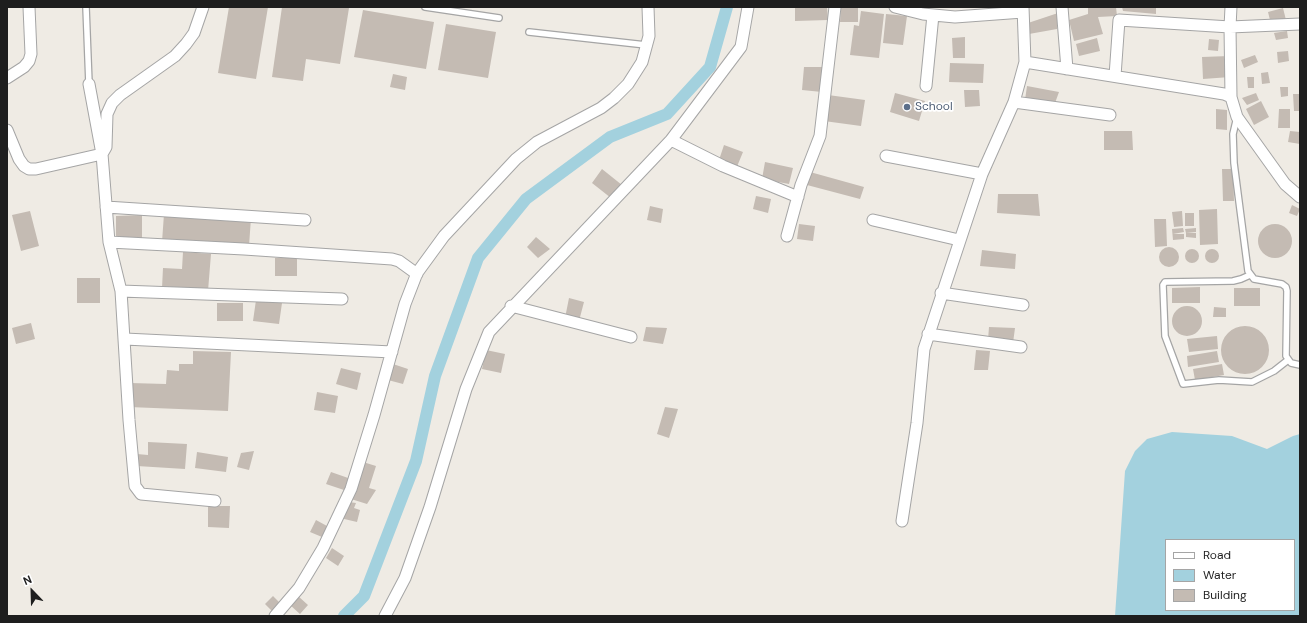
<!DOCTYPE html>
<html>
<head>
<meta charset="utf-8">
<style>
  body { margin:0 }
  #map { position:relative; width:1307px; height:623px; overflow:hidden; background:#efebe4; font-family:"DM Sans",sans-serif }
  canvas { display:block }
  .frame { position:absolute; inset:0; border:8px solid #1e1e1e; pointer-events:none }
  .legend { position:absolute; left:1165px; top:539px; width:130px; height:72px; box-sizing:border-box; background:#fff; border:1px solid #a5a5a5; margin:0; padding:5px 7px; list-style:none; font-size:12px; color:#1e1e1e }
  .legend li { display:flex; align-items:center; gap:8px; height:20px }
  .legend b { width:20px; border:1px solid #a5a5a5 }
  .north { position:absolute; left:12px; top:571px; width:40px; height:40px; -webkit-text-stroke:3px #fff; paint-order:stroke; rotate:337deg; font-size:11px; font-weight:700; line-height:16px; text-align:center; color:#1e1e1e }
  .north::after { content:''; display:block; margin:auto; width:14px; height:18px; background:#1e1e1e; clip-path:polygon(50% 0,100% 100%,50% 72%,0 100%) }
</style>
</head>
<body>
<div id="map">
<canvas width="1307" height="623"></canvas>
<div class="frame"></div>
<ul class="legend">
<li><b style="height:5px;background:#fff"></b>Road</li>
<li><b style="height:11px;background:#a3d1de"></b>Water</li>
<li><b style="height:11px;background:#c4bbb3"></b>Building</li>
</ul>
<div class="north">N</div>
</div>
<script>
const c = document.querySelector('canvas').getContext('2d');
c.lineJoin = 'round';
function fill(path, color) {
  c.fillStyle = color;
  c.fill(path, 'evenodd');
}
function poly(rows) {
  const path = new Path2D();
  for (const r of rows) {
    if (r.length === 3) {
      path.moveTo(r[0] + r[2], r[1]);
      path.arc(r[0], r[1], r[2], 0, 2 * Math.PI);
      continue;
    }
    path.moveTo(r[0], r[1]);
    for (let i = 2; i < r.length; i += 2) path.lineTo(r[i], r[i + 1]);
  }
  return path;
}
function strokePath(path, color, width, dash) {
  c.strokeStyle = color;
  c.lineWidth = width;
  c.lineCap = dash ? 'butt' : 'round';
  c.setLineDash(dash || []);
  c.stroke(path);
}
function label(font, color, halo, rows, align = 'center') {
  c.font = font + ' "DM Sans",sans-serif';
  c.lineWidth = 3.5;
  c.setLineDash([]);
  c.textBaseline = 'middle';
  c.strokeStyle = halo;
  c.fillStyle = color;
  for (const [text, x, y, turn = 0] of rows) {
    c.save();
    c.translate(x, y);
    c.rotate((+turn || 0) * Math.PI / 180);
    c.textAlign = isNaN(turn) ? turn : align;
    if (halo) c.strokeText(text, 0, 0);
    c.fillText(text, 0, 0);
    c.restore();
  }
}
const water = poly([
  [1172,432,1232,436,1267,449,1293,436,1300,434,1300,616,1115,616,1125,471,1135,451,1147,439],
  [1166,540,1294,540,1294,610,1166,610]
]);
const canal = poly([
  [344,616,364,596,416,461,435,376,478,258,526,199,610,137,667,114,710,67,727,7]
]);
const building = poly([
  [229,7,268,7,256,79,218,73],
  [282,7,349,8,340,64,306,59,303,81,272,77],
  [795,7,827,7,828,20,795,21],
  [841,7,858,7,858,22,840,22],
  [1088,7,1116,7,1117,16,1098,17,1103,34,1074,41,1069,20,1088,14],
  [1122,7,1156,7,1156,14,1123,11],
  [1283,8,1286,20,1271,24,1268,12],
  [363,10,434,22,426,69,354,57],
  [861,11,884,14,879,58,850,55,854,25,859,26],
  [1058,13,1057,29,1029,34,1028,23],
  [886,14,907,16,903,45,883,43],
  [446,24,496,32,488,78,438,70],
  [1287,31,1288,38,1276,40,1274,33],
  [965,37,965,58,953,58,952,38],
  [1097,38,1100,51,1079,56,1076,44],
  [1209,39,1219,40,1218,51,1208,50],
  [1288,51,1289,61,1278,63,1277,52],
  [1255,55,1258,62,1244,68,1241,60],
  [1229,56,1230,77,1203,79,1202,57],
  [950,63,984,64,983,83,949,82],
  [804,67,823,67,822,92,802,90],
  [1268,72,1270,83,1262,84,1261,73],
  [393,74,407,77,405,90,390,87],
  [1247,77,1254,77,1254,88,1248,88],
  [1027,86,1059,92,1055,103,1025,100],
  [1280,87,1288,87,1288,96,1281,97],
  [964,90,979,90,980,106,965,107],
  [895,93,925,101,919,121,890,112],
  [1256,93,1259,100,1247,105,1242,98],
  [1293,94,1300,94,1300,111,1294,111],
  [828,95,865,100,861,126,824,121],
  [1261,101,1269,117,1254,125,1246,109],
  [1216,109,1227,110,1227,130,1216,129],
  [1279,109,1290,109,1290,128,1278,128],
  [1104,131,1132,131,1133,150,1104,150],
  [1290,131,1300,132,1300,144,1288,142],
  [724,145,743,152,736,169,718,163],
  [765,162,793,168,789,184,762,179],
  [602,169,622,185,611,198,592,183],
  [1222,169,1233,169,1234,201,1223,201],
  [810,172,864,187,860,199,807,185],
  [998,194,1038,194,1040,216,997,213],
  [756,196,771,199,768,213,753,209],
  [1292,205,1300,209,1297,216,1289,213],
  [650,206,663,209,661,223,647,220],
  [1217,209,1218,244,1200,245,1199,210],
  [30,211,39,246,21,251,12,215],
  [1182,211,1183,226,1174,227,1172,212],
  [1185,213,1194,213,1194,226,1185,226],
  [164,214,251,218,249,246,162,242],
  [142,215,142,238,116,239,116,216],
  [1154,219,1166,219,1167,246,1155,247],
  [1275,241,17],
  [799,224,815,226,813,241,797,239],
  [1183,228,1184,232,1173,234,1184,234,1184,239,1173,240,1172,229],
  [1196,228,1196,232,1186,233,1185,229],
  [1186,233,1196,233,1196,238,1186,237],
  [536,237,550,249,538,258,527,247],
  [1169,257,10],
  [1192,256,7],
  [1212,256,7],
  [982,250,1016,254,1015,269,980,266],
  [183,252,211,254,208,291,162,288,163,268,182,269],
  [275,258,297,258,297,276,275,276],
  [77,278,100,278,100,303,77,303],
  [1200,287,1200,303,1172,303,1172,288],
  [1234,288,1260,288,1260,306,1234,306],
  [569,298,584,302,579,321,565,318],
  [256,300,282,303,279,324,253,321],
  [217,303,243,303,243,321,217,321],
  [1187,321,15],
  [1214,307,1226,308,1226,317,1213,317],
  [31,323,35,339,16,344,12,328],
  [1245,350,24],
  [646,327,667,328,663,344,643,341],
  [989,327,1015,328,1013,343,988,340],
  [1217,336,1218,349,1189,352,1187,339],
  [486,350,505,354,501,373,482,369],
  [976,350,990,351,988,370,974,370],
  [193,351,231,352,228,411,129,407,130,383,166,384,167,370,179,371,179,364,193,364],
  [1217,351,1219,362,1188,367,1187,356],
  [393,364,408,369,403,384,388,380],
  [1222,364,1224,375,1195,380,1193,369],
  [341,368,361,373,357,390,336,384],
  [317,392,338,396,335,413,314,410],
  [665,407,678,409,669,438,657,434],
  [148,442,187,444,185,469,137,466,137,454,148,455],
  [254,451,249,470,237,467,241,453],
  [197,452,228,457,226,472,195,468],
  [363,462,376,466,369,488,376,490,367,504,351,499],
  [331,472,351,479,347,491,326,484],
  [349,502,356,503,354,508,360,510,357,522,340,518],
  [208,506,230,506,229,528,208,527],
  [316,520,327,526,322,537,310,532],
  [332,548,344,556,338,566,326,558],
  [273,596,280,603,272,611,265,604],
  [298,596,308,605,300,614,290,605]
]);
const lane = poly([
  [86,7,89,84],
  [425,7,499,18],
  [529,32,646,45],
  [1237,117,1233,134,1234,163,1248,271,1254,279,1282,284,1286,287,1287,291,1286,356,1291,363,1300,365],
  [1250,275,1241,279,1233,281,1165,282,1163,285,1165,336,1183,384,1219,380,1252,382,1274,371,1288,360]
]);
const street = poly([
  [203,7,194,33,186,44,175,56,120,95,112,103,107,114,106,147,102,154,109,242,121,291,129,420,135,486,141,494,215,501],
  [895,7,923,14,955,17,1023,12],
  [1062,7,1067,69],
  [1025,62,1224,94,1231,97,1237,117,1285,184,1300,197],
  [1115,76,1119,20,1230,27,1300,24],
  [7,78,24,67,29,61,31,54,29,7],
  [926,86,933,15],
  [1231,97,1230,27,1231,7],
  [1014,102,1110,115],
  [7,130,19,159,24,166,29,169,36,169,102,154,89,84],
  [671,140,723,166,798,197],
  [886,156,982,174],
  [106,207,305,220],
  [873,220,959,240],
  [787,236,801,185,820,136,835,7],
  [109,242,244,249,392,259,399,261,417,274],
  [121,291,342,299],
  [941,293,1023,305],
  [511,306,631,337],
  [928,334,1021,347],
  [125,339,392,352],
  [902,521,917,423,924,349,982,174,1014,102,1025,62,1023,7],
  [275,616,299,588,323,548,351,489,374,415,405,304,417,273,444,236,516,159,537,142,601,108,614,98,628,84,642,62,649,36,648,7],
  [385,616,405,578,430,507,466,389,489,332,671,140,741,47,748,7]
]);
const markers = [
  [907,107,4,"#5c6f8a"]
];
const serviceNames = [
  ["School",915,107]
];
fill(water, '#a3d1de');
strokePath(canal, '#a3d1de', 12);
fill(building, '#c4bbb3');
strokePath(lane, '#a5a5a5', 8);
strokePath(street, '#a5a5a5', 13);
strokePath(lane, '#fff', 5.5);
strokePath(street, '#fff', 11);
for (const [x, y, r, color] of markers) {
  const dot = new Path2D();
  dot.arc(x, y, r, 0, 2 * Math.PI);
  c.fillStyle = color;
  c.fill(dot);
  strokePath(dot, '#fff', 1.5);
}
label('12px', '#4e5e75', '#fff', serviceNames, 'left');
</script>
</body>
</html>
